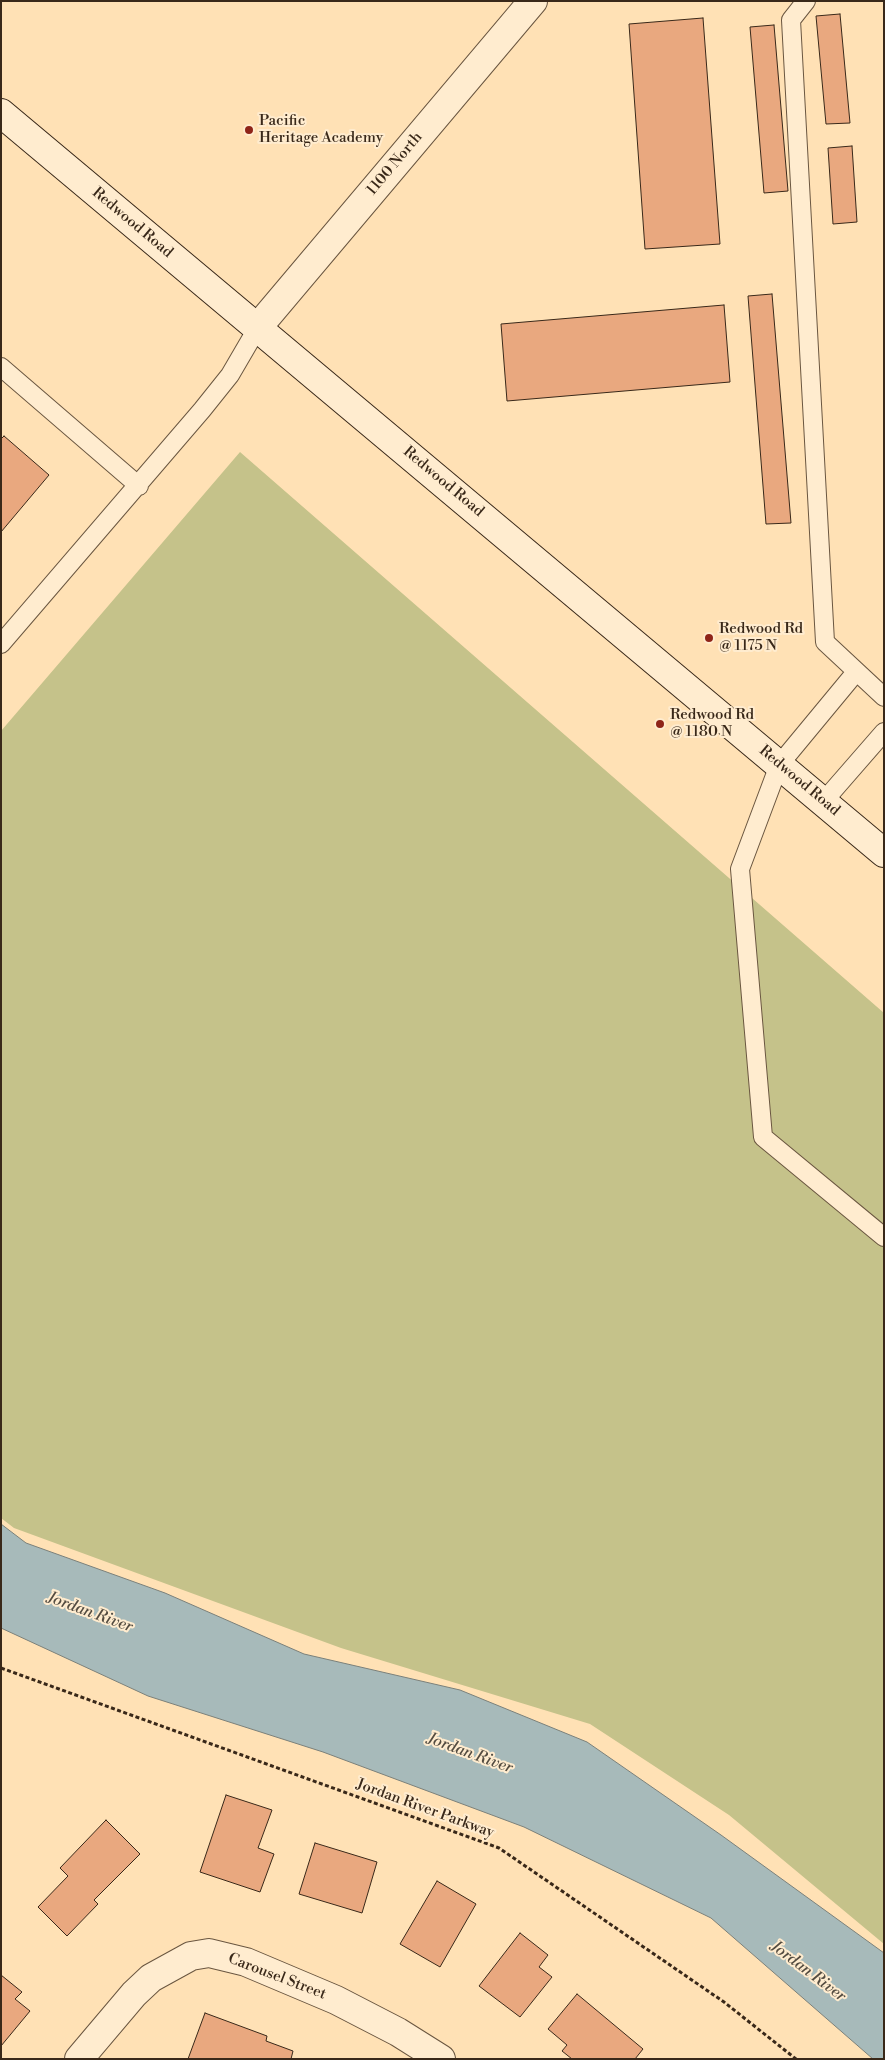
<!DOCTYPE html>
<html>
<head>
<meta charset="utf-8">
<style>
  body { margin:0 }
  #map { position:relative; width:885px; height:2060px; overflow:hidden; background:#ffe1b5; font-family:"Libre Bodoni",serif }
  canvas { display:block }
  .frame { position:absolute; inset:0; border:2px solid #392819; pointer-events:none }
</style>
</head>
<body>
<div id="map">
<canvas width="885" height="2060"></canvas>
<div class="frame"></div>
</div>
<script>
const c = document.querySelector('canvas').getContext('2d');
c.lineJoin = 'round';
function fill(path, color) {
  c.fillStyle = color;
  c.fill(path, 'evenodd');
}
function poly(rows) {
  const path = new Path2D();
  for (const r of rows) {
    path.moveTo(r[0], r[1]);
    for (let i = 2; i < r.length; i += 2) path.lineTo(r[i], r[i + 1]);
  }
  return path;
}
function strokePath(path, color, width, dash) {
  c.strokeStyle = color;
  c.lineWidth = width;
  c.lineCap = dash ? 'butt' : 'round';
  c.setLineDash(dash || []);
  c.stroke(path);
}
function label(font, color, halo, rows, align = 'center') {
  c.font = font + ' "Libre Bodoni",serif';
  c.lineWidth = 4;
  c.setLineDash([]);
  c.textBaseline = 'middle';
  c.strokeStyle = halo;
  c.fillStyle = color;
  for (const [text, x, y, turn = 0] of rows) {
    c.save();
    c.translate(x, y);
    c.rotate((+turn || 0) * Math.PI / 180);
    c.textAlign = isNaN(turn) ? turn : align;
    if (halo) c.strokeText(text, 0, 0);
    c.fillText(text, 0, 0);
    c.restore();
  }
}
const green = poly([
  [240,452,884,1013,884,1944,729,1815,590,1724,341,1648,14,1528,1,1518,1,731]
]);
const water = poly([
  [1,1524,26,1543,165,1593,304,1654,460,1690,587,1742,721,1835,884,1953,884,2059,873,2059,711,1918,524,1827,323,1752,148,1696,1,1628,1,1524]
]);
const building = poly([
  [840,14,850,123,826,124,816,16,840,14],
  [703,18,720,244,645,249,629,24,703,18],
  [774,25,788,191,764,193,750,27,774,25],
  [852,146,857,222,833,224,828,148,852,146],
  [772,294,791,523,766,524,748,296,772,294],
  [724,305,730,382,507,401,501,324,724,305],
  [4,436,49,475,1,532,1,439,4,436],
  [226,1795,272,1810,258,1848,274,1854,260,1892,200,1872,226,1795],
  [106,1820,140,1854,94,1900,98,1904,67,1936,38,1907,68,1876,60,1868,106,1820],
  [315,1843,377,1862,362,1913,299,1894,315,1843],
  [437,1881,476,1904,440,1967,400,1944,437,1881],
  [520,1933,548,1955,539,1967,552,1977,520,2017,479,1986,520,1933],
  [1,1975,22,1992,15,1999,30,2011,1,2046,1,1975],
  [577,1994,643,2049,635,2059,572,2059,562,2051,567,2045,548,2029,577,1994],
  [205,2013,267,2036,266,2041,293,2051,291,2059,188,2059,205,2013]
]);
const path = poly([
  [1,1668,499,1848,724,2002,796,2059]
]);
const service = poly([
  [806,1,791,20,825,642,884,697],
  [1,367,139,486],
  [1,644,202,410,230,375,258,327],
  [856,672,779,765,740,869,763,1137,884,1237],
  [823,802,884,732]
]);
const minor = poly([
  [258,327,533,1],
  [79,2059,134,1994,151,1978,191,1956,209,1953,246,1962,336,2000,398,2032,441,2059]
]);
const secondary = poly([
  [1,113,884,853]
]);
const markers = [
  [249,130,5,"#8f2418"],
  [709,638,5,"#8f2418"],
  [660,724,5,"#8f2418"]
];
const poiNames = [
  ["Pacific",259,121],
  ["Heritage Academy",259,138],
  ["Redwood Rd",719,629],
  ["@ 1175 N",719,646],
  ["Redwood Rd",670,715],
  ["@ 1180 N",670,732]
];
const streetNames = [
  ["1100 North",395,164,-50],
  ["Redwood Road",132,223,40],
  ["Redwood Road",443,482,40],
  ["Redwood Road",799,781,40],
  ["Jordan River Parkway",425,1809,20],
  ["Carousel Street",277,1977,21]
];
const waterNames = [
  ["Jordan River",90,1613,20],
  ["Jordan River",470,1754,20],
  ["Jordan River",808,1972,37]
];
fill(green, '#c5c28a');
fill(water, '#a7baba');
strokePath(water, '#7b807a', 1);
fill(building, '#e9a87f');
strokePath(building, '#392819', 1);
strokePath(service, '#6a5640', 20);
strokePath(minor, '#6a5640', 30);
strokePath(secondary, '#392819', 30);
strokePath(path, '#392819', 3, [4, 2.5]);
strokePath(service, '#ffeccf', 18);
strokePath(minor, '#ffeccf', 28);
strokePath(secondary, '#ffeccf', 28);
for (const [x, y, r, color] of markers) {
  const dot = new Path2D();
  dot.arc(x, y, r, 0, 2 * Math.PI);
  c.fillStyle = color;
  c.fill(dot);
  strokePath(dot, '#ffeccf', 2);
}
label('15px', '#392819', '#ffeccf', poiNames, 'left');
label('15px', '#392819', '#ffeccf', streetNames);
label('italic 16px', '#544c41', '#ffeccf', waterNames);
</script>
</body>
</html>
